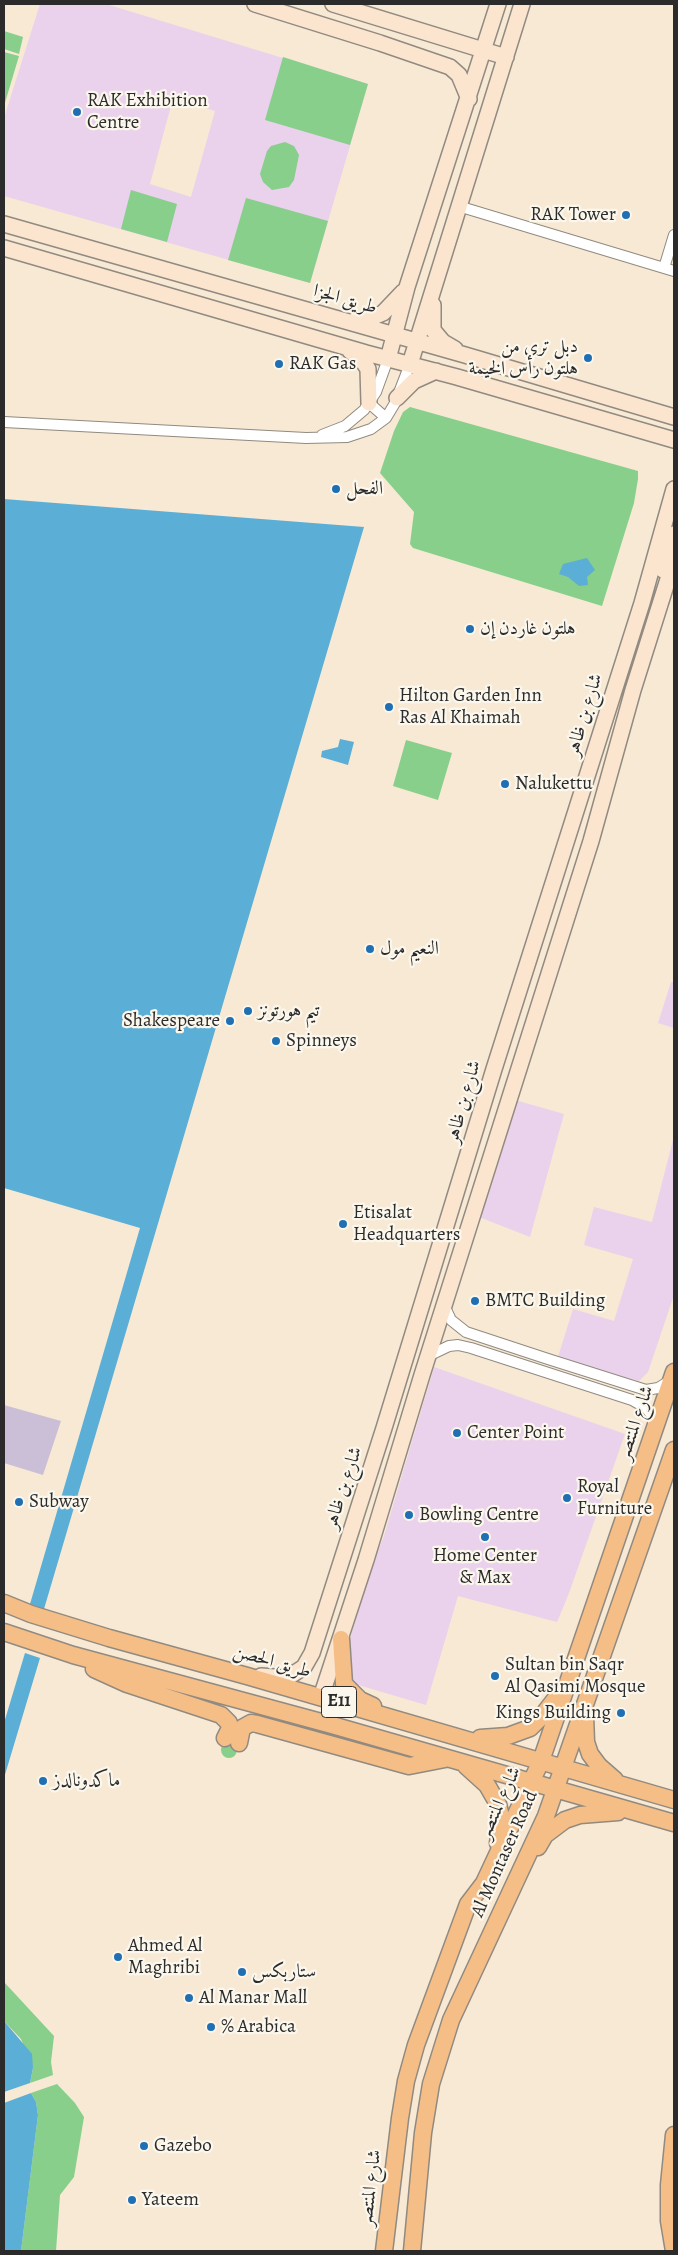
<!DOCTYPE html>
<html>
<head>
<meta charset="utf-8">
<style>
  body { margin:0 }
  #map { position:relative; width:678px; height:2255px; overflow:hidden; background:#f7e9d4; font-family:Alegreya,serif }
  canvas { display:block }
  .frame { position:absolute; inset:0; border:5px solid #2b2b2b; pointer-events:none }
</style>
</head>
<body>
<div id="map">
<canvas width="678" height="2255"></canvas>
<div class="frame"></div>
</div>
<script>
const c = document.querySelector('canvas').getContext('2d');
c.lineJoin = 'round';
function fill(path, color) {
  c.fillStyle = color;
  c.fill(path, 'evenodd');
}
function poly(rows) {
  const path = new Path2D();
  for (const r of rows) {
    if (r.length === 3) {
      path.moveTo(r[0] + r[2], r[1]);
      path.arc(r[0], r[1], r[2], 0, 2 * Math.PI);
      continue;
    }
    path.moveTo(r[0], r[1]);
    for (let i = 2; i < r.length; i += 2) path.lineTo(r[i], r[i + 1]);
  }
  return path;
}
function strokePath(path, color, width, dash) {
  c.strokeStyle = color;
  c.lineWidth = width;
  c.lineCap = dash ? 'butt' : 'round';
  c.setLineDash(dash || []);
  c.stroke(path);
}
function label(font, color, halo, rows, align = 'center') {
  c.font = font + ' Alegreya,Amiri,serif';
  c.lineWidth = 4.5;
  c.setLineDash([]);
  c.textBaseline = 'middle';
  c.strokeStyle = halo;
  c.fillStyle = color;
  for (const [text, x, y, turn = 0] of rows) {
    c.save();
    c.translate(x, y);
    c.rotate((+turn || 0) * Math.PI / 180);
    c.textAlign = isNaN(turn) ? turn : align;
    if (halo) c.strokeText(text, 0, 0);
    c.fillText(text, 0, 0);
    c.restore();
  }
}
const built = poly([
  [40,4,106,4,368,84,310,283,4,196,4,118],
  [173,98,215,111,191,197,150,184],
  [671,982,674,982,674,1028,658,1023],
  [515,1100,564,1114,530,1237,479,1217],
  [674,1136,674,1295,648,1372,639,1381,557,1360,573,1309,614,1321,633,1259,584,1245,594,1207,652,1222],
  [434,1367,625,1434,569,1593,557,1622,458,1596,426,1705,338,1679,372,1565,384,1536]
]);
const industrial = poly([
  [4,1405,61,1421,43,1475,4,1463]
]);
const green = poly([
  [4,31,23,37,19,54,4,49],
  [4,52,19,56,4,106],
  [283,57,368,84,350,145,265,120],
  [285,142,294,146,299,155,294,180,289,187,272,190,263,182,260,174,267,151,271,146],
  [131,190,177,204,167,242,121,229],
  [246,198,328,221,310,283,228,260],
  [410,407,638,471,638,479,634,503,602,606,413,548,410,544,414,512,380,473,394,431,403,412],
  [406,740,452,753,438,800,393,786],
  [229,1750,8],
  [4,1982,54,2036,51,2062,53,2075,30,2083,33,2068,21,2039,4,2021],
  [57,2084,75,2103,84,2117,74,2177,60,2195,56,2251,21,2251,38,2115,36,2102,31,2093]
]);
const water = poly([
  [4,499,364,527,44,1609,30,1604,140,1228,4,1188],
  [587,558,595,570,587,577,588,585,579,586,568,577,559,574,563,564],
  [340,739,354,742,348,765,321,757,322,751,338,747],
  [25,1653,40,1658,4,1778,4,1723],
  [4,2021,32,2054,33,2068,30,2083,4,2092],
  [31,2093,36,2102,38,2115,21,2251,4,2251,4,2103]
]);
const street = poly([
  [458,206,664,268,674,235],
  [664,268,674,271],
  [369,403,386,418],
  [4,422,306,438,347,437,371,429,386,418,395,403,410,364],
  [322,435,345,426,364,410,376,392,388,359],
  [444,1305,451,1320,466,1332,548,1359,646,1390,658,1388,671,1380],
  [428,1356,449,1346,458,1345,471,1348,632,1400,646,1408,653,1417,653,1426]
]);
const secondary = poly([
  [255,4,380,43,450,67,459,75,469,99],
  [333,4,506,57],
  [4,224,465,355,674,417],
  [4,248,366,353,457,377,674,440],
  [433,305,433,330,443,342,455,349],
  [354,321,368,319,383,313,403,292],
  [350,351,362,360,368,369,369,403],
  [388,359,407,287,498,4],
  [410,364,522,4],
  [397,398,414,381,436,371],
  [663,570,674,534],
  [261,1676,287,1678,304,1667,312,1653,384,1428,494,1069,642,603,674,489],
  [321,1697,366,1560,422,1375,591,841,633,690,674,560]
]);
const primary = poly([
  [4,1603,31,1614,109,1638,247,1676,674,1800],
  [4,1632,73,1655,332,1725,674,1823],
  [341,1639,344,1684,360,1700,373,1706],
  [94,1669,127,1684,221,1715,229,1723,230,1728,225,1738],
  [585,1715,586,1742,590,1754,599,1766,615,1780],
  [480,1738,508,1736,530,1728,542,1716,560,1693],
  [239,1743,242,1728,251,1723,257,1724,409,1766,445,1759],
  [466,1766,487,1785,498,1804,502,1821,498,1843],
  [538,1847,545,1835,565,1820,580,1815,618,1812],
  [674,2135,669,2185,669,2221,674,2251],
  [384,2251,400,2118,406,2081,416,2045,468,1904,484,1883,541,1761,674,1372],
  [412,2251,423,2133,431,2084,451,2020,546,1816,674,1450]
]);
const markers = [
  [77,112,5,"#1f6fb2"],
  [626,215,5,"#1f6fb2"],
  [588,358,5,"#1f6fb2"],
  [279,364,5,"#1f6fb2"],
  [336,489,5,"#1f6fb2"],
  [470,629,5,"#1f6fb2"],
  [389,707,5,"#1f6fb2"],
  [505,784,5,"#1f6fb2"],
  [370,949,5,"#1f6fb2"],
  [248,1011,5,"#1f6fb2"],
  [230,1021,5,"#1f6fb2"],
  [276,1041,5,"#1f6fb2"],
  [343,1224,5,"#1f6fb2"],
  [475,1301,5,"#1f6fb2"],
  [457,1433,5,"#1f6fb2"],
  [567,1498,5,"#1f6fb2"],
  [19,1502,5,"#1f6fb2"],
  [409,1515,5,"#1f6fb2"],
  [485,1537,5,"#1f6fb2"],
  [495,1676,5,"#1f6fb2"],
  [621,1713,5,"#1f6fb2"],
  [43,1781,5,"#1f6fb2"],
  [118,1957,5,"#1f6fb2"],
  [242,1972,5,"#1f6fb2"],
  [189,1998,5,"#1f6fb2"],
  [211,2027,5,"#1f6fb2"],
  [144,2146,5,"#1f6fb2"],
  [132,2200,5,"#1f6fb2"]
];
const shields = [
  [339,1702,35]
];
const shieldNames = [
  ["E11",339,1702]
];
const poiNames = [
  ["RAK Exhibition",87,101],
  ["Centre",87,123],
  ["RAK Tower",616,215,"right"],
  ["دبل تري من",578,347,"right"],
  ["هلتون رأس الخيمة",578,369,"right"],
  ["RAK Gas",289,364],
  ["الفحل",346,489],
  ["هلتون غاردن إن",480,629],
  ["Hilton Garden Inn",399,696],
  ["Ras Al Khaimah",399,718],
  ["Nalukettu",515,784],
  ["النعيم مول",380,949],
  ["تيم هورتونز",258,1011],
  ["Shakespeare",220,1021,"right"],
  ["Spinneys",286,1041],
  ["Etisalat",353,1213],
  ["Headquarters",353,1235],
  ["BMTC Building",485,1301],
  ["Center Point",467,1433],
  ["Royal",577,1487],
  ["Furniture",577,1509],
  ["Subway",29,1502],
  ["Bowling Centre",419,1515],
  ["Home Center",485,1556,"center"],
  ["& Max",485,1578,"center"],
  ["Sultan bin Saqr",505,1665],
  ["Al Qasimi Mosque",505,1687],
  ["Kings Building",611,1713,"right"],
  ["ماكدونالدز",53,1781],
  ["Ahmed Al",128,1946],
  ["Maghribi",128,1968],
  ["ستاربكس",252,1972],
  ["Al Manar Mall",199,1998],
  ["% Arabica",221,2027],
  ["Gazebo",154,2146],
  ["Yateem",142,2200]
];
const streetNames = [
  ["طريق الجزا",345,300,16],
  ["شارع بن ظاهر",585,715,-73],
  ["شارع بن ظاهر",464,1102,-74],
  ["شارع المنتصر",636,1423,-71],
  ["شارع بن ظاهر",344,1488,-72],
  ["طريق الحصن",272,1662,16],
  ["شارع المنتصر",500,1803,-65],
  ["Al Montaser Road",505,1854,-66],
  ["شارع المنتصر",371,2188,-83]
];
fill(built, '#ead1ec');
fill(industrial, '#cabfd6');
fill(green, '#87cf8b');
fill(water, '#5baed6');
strokePath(street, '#918a80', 12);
strokePath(secondary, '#918a80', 18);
strokePath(primary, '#918a80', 19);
strokePath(street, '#fff', 10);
strokePath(secondary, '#fbe5cf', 15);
strokePath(primary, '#f6be87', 16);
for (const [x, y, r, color] of markers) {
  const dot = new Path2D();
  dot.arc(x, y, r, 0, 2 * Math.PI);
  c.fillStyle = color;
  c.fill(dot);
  strokePath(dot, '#fbf7ec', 2);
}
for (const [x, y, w] of shields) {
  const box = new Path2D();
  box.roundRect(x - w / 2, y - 15.5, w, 31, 4);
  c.fillStyle = '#fbf7ec';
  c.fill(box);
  strokePath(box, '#2b2b2b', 1);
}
label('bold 18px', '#2b2b2b', null, shieldNames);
label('19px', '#2b2b2b', '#fbf7ec', poiNames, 'left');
label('19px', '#2b2b2b', '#fbf7ec', streetNames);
</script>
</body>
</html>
